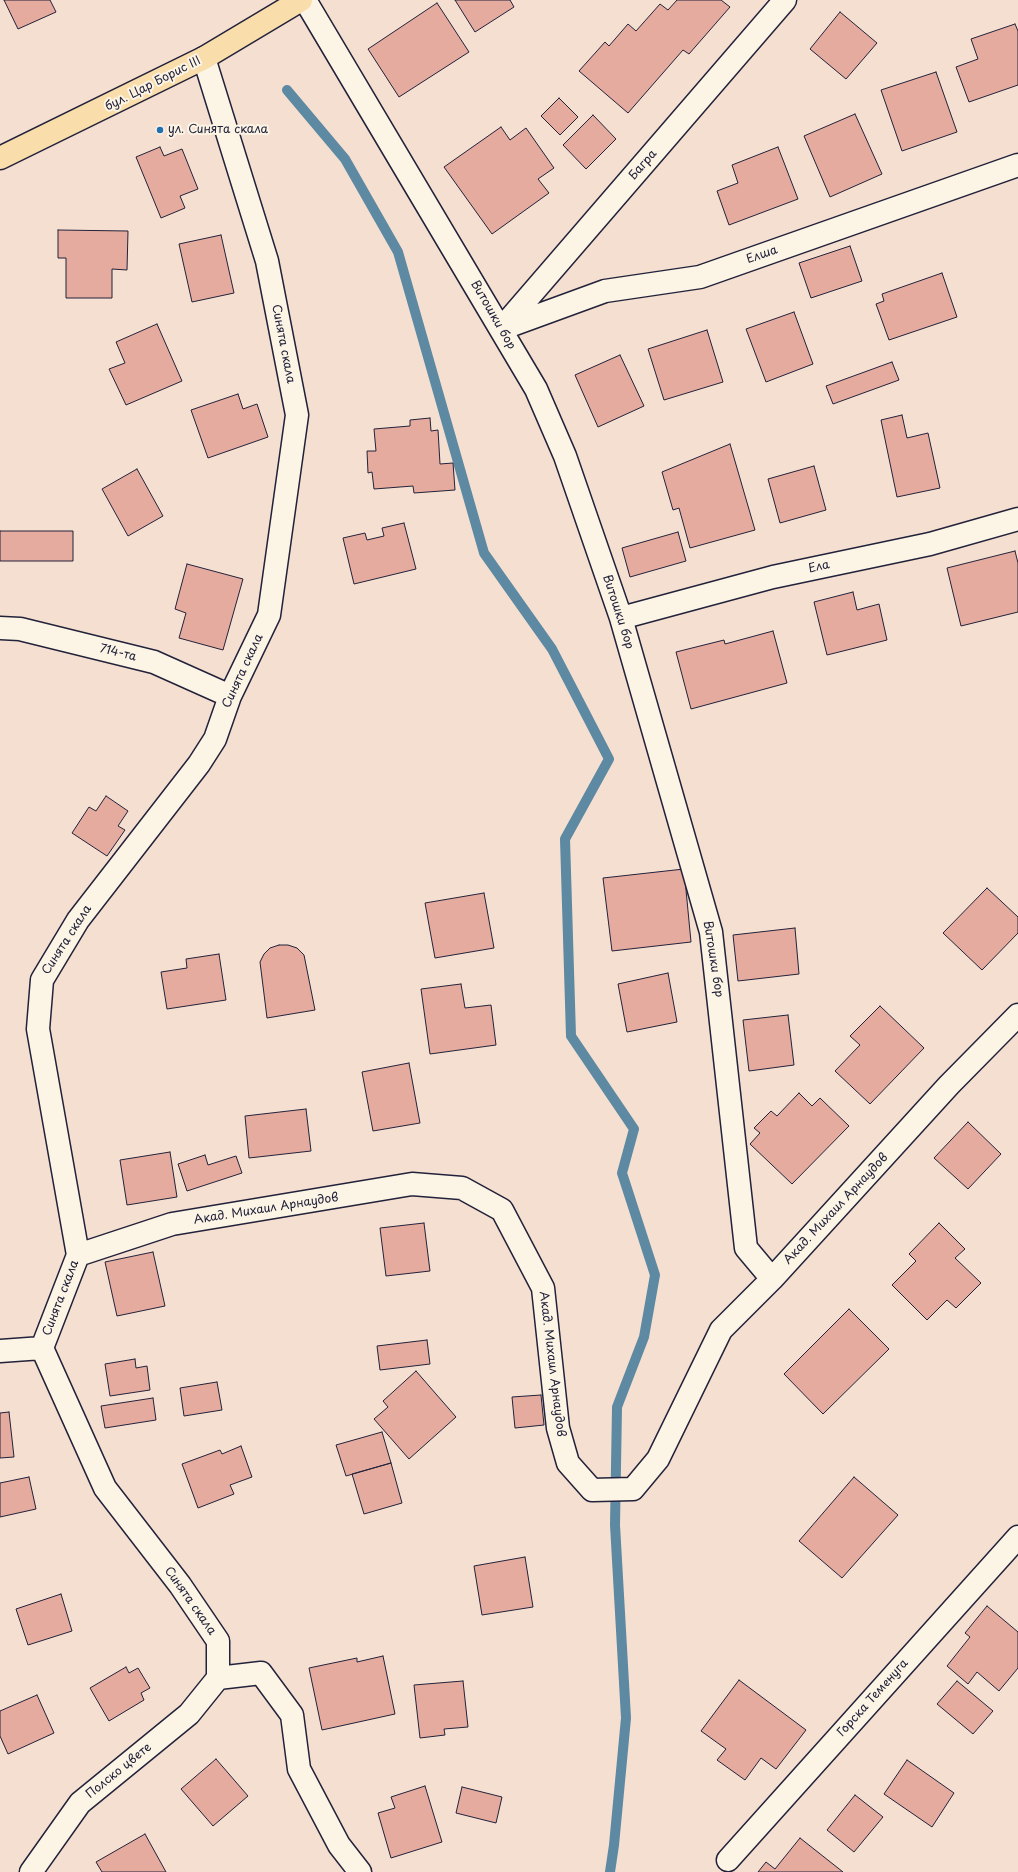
<!DOCTYPE html>
<html>
<head>
<meta charset="utf-8">
<style>
  body { margin:0 }
  canvas { display:block; background:#f5dfd0 }
</style>
</head>
<body>
<canvas width="1018" height="1872"></canvas>
<script>
const c = document.querySelector('canvas').getContext('2d');
c.lineJoin = 'round';
function poly(rows) {
  const path = new Path2D();
  for (const r of rows) {
    path.moveTo(r[0], r[1]);
    for (let i = 2; i < r.length; i += 2) path.lineTo(r[i], r[i + 1]);
  }
  return path;
}
function strokePath(path, color, width, dash) {
  c.strokeStyle = color;
  c.lineWidth = width;
  c.lineCap = dash ? 'butt' : 'round';
  c.setLineDash(dash || []);
  c.stroke(path);
}
function fill(path, color) {
  c.fillStyle = color;
  c.fill(path, 'evenodd');
}
function label(font, color, halo, rows, align = 'center') {
  c.font = font + ' "Playpen Sans",sans-serif';
  c.lineWidth = 4;
  c.setLineDash([]);
  c.textBaseline = 'middle';
  c.strokeStyle = halo;
  c.fillStyle = color;
  for (const [text, x, y, turn = 0] of rows) {
    c.save();
    c.translate(x, y);
    c.rotate((+turn || 0) * Math.PI / 180);
    c.textAlign = isNaN(turn) ? turn : align;
    if (halo) c.strokeText(text, 0, 0);
    c.fillText(text, 0, 0);
    c.restore();
  }
}
const stream = poly([
  [287,90,345,159,398,252,484,553,552,649,609,759,565,839,571,1036,634,1129,622,1173,655,1275,644,1337,617,1407,615,1525,626,1718,614,1845,610,1872]
]);
const building = poly([
  [4,0,50,0,56,12,18,29,4,0],
  [455,0,510,0,514,7,475,32,455,0],
  [677,0,721,0,730,7,689,54,683,50,628,113,579,71,605,42,609,46,628,24,636,31,660,4,668,10,677,0],
  [437,3,469,52,399,97,368,49,437,3],
  [840,12,877,43,846,79,810,49,840,12],
  [1015,24,1018,31,1018,85,969,102,956,67,978,59,971,39,1015,24],
  [936,72,957,132,902,151,881,90,936,72],
  [559,98,578,117,560,135,541,116,559,98],
  [855,114,882,174,830,197,804,136,855,114],
  [593,115,616,139,586,169,563,145,593,115],
  [501,127,510,140,526,128,554,168,538,179,549,193,492,234,444,167,501,127],
  [160,147,164,156,182,149,198,189,180,196,185,208,161,218,136,157,160,147],
  [778,147,798,199,729,225,717,191,738,183,732,165,778,147],
  [58,230,128,231,127,270,112,269,112,298,66,298,66,258,58,258,58,230],
  [221,235,234,293,192,302,179,244,221,235],
  [850,246,862,281,811,298,799,263,850,246],
  [942,273,957,317,889,340,876,304,884,301,882,294,942,273],
  [794,312,813,364,766,382,746,329,794,312],
  [157,324,182,381,126,405,109,369,125,363,116,342,157,324],
  [707,330,723,382,664,400,648,349,707,330],
  [620,355,644,406,598,427,575,375,620,355],
  [892,362,899,380,833,404,826,386,892,362],
  [238,394,243,409,257,404,268,437,208,458,191,410,238,394],
  [902,415,907,438,928,433,940,488,897,497,881,420,902,415],
  [430,418,431,431,438,430,440,464,453,463,455,490,414,493,413,486,374,489,372,472,368,473,367,451,376,451,374,429,410,426,410,420,430,418],
  [730,444,755,530,690,548,679,508,673,510,662,472,730,444],
  [814,466,826,510,780,523,768,479,814,466],
  [137,469,163,516,128,536,102,489,137,469],
  [404,523,416,569,354,584,343,538,365,533,367,540,384,536,382,528,404,523],
  [0,531,73,531,73,561,0,561,0,531],
  [678,532,686,561,630,577,622,548,678,532],
  [1015,551,1018,563,1018,612,961,626,947,568,1015,551],
  [187,564,243,579,223,650,179,638,186,613,175,609,187,564],
  [853,592,857,610,879,604,887,640,827,655,814,602,853,592],
  [773,631,787,683,691,709,676,652,724,640,725,644,773,631],
  [106,796,128,811,118,826,125,830,107,856,72,833,89,807,96,811,106,796],
  [684,869,691,942,612,951,603,878,684,869],
  [987,888,1018,917,1018,933,982,970,943,933,987,888],
  [484,893,494,948,435,958,425,903,484,893],
  [795,928,799,974,738,981,733,935,795,928],
  [279,945,288,945,297,948,304,955,315,1010,267,1018,260,962,264,954,270,948,279,945],
  [219,954,226,1000,167,1009,161,972,187,968,186,959,219,954],
  [668,973,677,1022,627,1032,618,984,668,973],
  [461,984,465,1008,491,1005,496,1045,430,1054,421,989,461,984],
  [880,1006,924,1048,870,1104,835,1071,860,1045,850,1036,880,1006],
  [788,1015,794,1065,749,1071,743,1020,788,1015],
  [409,1063,420,1123,373,1131,362,1072,409,1063],
  [799,1093,812,1106,820,1098,849,1126,792,1184,750,1144,760,1133,754,1128,771,1111,777,1116,799,1093],
  [306,1109,311,1151,249,1158,245,1116,306,1109],
  [968,1122,1001,1154,968,1189,934,1158,968,1122],
  [170,1152,177,1197,127,1205,120,1160,170,1152],
  [205,1155,208,1165,236,1156,242,1173,187,1191,178,1164,205,1155],
  [424,1223,430,1271,386,1276,380,1228,424,1223],
  [939,1223,965,1249,955,1258,981,1283,956,1308,947,1300,927,1320,892,1285,916,1261,909,1254,939,1223],
  [153,1252,165,1306,117,1316,105,1262,153,1252],
  [849,1309,889,1349,823,1414,784,1374,849,1309],
  [427,1340,430,1364,380,1370,377,1346,427,1340],
  [135,1359,136,1368,147,1366,150,1390,110,1396,105,1364,135,1359],
  [416,1371,456,1417,409,1459,374,1419,388,1407,383,1401,416,1371],
  [217,1382,222,1410,184,1416,180,1388,217,1382],
  [541,1395,544,1425,515,1428,512,1397,541,1395],
  [153,1398,156,1420,105,1428,101,1406,153,1398],
  [9,1412,14,1457,0,1458,0,1413,9,1412],
  [382,1432,391,1463,346,1476,336,1445,382,1432],
  [241,1446,252,1477,230,1485,234,1494,198,1508,182,1464,220,1450,222,1454,241,1446],
  [391,1463,402,1503,364,1514,352,1474,391,1463],
  [29,1477,36,1509,0,1517,0,1483,29,1477],
  [854,1477,898,1515,842,1578,799,1541,854,1477],
  [525,1557,533,1607,482,1615,474,1566,525,1557],
  [61,1594,72,1631,28,1645,16,1609,61,1594],
  [987,1606,1018,1632,1018,1668,999,1691,977,1672,968,1684,947,1666,970,1637,965,1633,987,1606],
  [383,1656,395,1714,322,1730,309,1668,357,1658,357,1662,383,1656],
  [126,1667,129,1673,138,1668,150,1688,141,1693,144,1700,109,1721,90,1688,126,1667],
  [739,1680,806,1730,776,1769,761,1758,745,1780,717,1760,726,1749,701,1731,739,1680],
  [463,1681,468,1727,444,1729,445,1735,420,1738,414,1685,463,1681],
  [957,1681,993,1711,973,1734,937,1704,957,1681],
  [37,1695,54,1733,8,1754,0,1736,0,1711,37,1695],
  [216,1759,248,1796,213,1826,181,1789,216,1759],
  [907,1760,954,1793,932,1827,884,1794,907,1760],
  [425,1786,442,1842,391,1858,378,1813,395,1808,391,1797,425,1786],
  [462,1787,502,1797,496,1823,456,1813,462,1787],
  [855,1795,883,1817,854,1852,827,1830,855,1795],
  [145,1834,166,1872,102,1872,96,1862,145,1834],
  [800,1838,843,1872,758,1872,766,1862,775,1869,800,1838]
]);
const minor = poly([
  [305,0,536,389,565,456,621,618,711,932,746,1248,772,1279],
  [204,58,267,261,297,415,269,615,230,696,215,739,199,764,78,920,42,980,38,1029,78,1255,42,1348,105,1488,180,1585,218,1641,218,1678],
  [502,328,785,0],
  [501,329,605,291,700,277,1018,165],
  [621,618,773,577,930,544,1018,519],
  [0,628,20,629,154,662,230,696],
  [78,1255,172,1224,412,1184,462,1188,502,1210,543,1288,558,1428,568,1463,592,1490,633,1489,658,1459,721,1330,772,1279,949,1085,1018,1015],
  [0,1351,42,1348],
  [218,1678,261,1673,292,1715,299,1769,339,1845,360,1872],
  [728,1860,1018,1537],
  [31,1872,80,1803,189,1714,218,1678]
]);
const major = poly([
  [0,158,204,58,301,0]
]);
const markers = [
  [160,130,4,"#1f6fb2"]
];
const streetNames = [
  ["бул. Цар Борис III",153,84,-27],
  ["Багра",643,165,-49],
  ["Елша",762,255,-19],
  ["Витошки бор",493,315,60],
  ["Синята скала",283,344,79],
  ["Ела",819,567,-12],
  ["Витошки бор",618,612,72],
  ["714-та",118,653,14],
  ["Синята скала",243,671,-65],
  ["Синята скала",67,940,-57],
  ["Витошки бор",713,959,81],
  ["Акад. Михаил Арнаудов",266,1209,-9],
  ["Акад. Михаил Арнаудов",836,1209,-47],
  ["Синята скала",61,1298,-69],
  ["Акад. Михаил Арнаудов",552,1364,83],
  ["Синята скала",190,1601,55],
  ["Горска Теменуга",873,1698,-48],
  ["Полско цвете",119,1771,-39]
];
const poiNames = [
  ["ул. Синята скала",168,130]
];
strokePath(stream, '#5d89a2', 10);
fill(building, '#e4ab9e');
strokePath(building, '#22223b', 1);
strokePath(minor, '#22223b', 25);
strokePath(major, '#22223b', 25);
strokePath(minor, '#fcf5e5', 22);
strokePath(major, '#f9deab', 22);
for (const [x, y, r, color] of markers) {
  const dot = new Path2D();
  dot.arc(x, y, r, 0, 2 * Math.PI);
  c.fillStyle = color;
  c.fill(dot);
  strokePath(dot, '#fcf5e5', 1.5);
}
label('12px', '#22223b', '#fcf5e5', streetNames);
label('12px', '#22223b', '#fcf5e5', poiNames, 'left');
</script>
</body>
</html>
